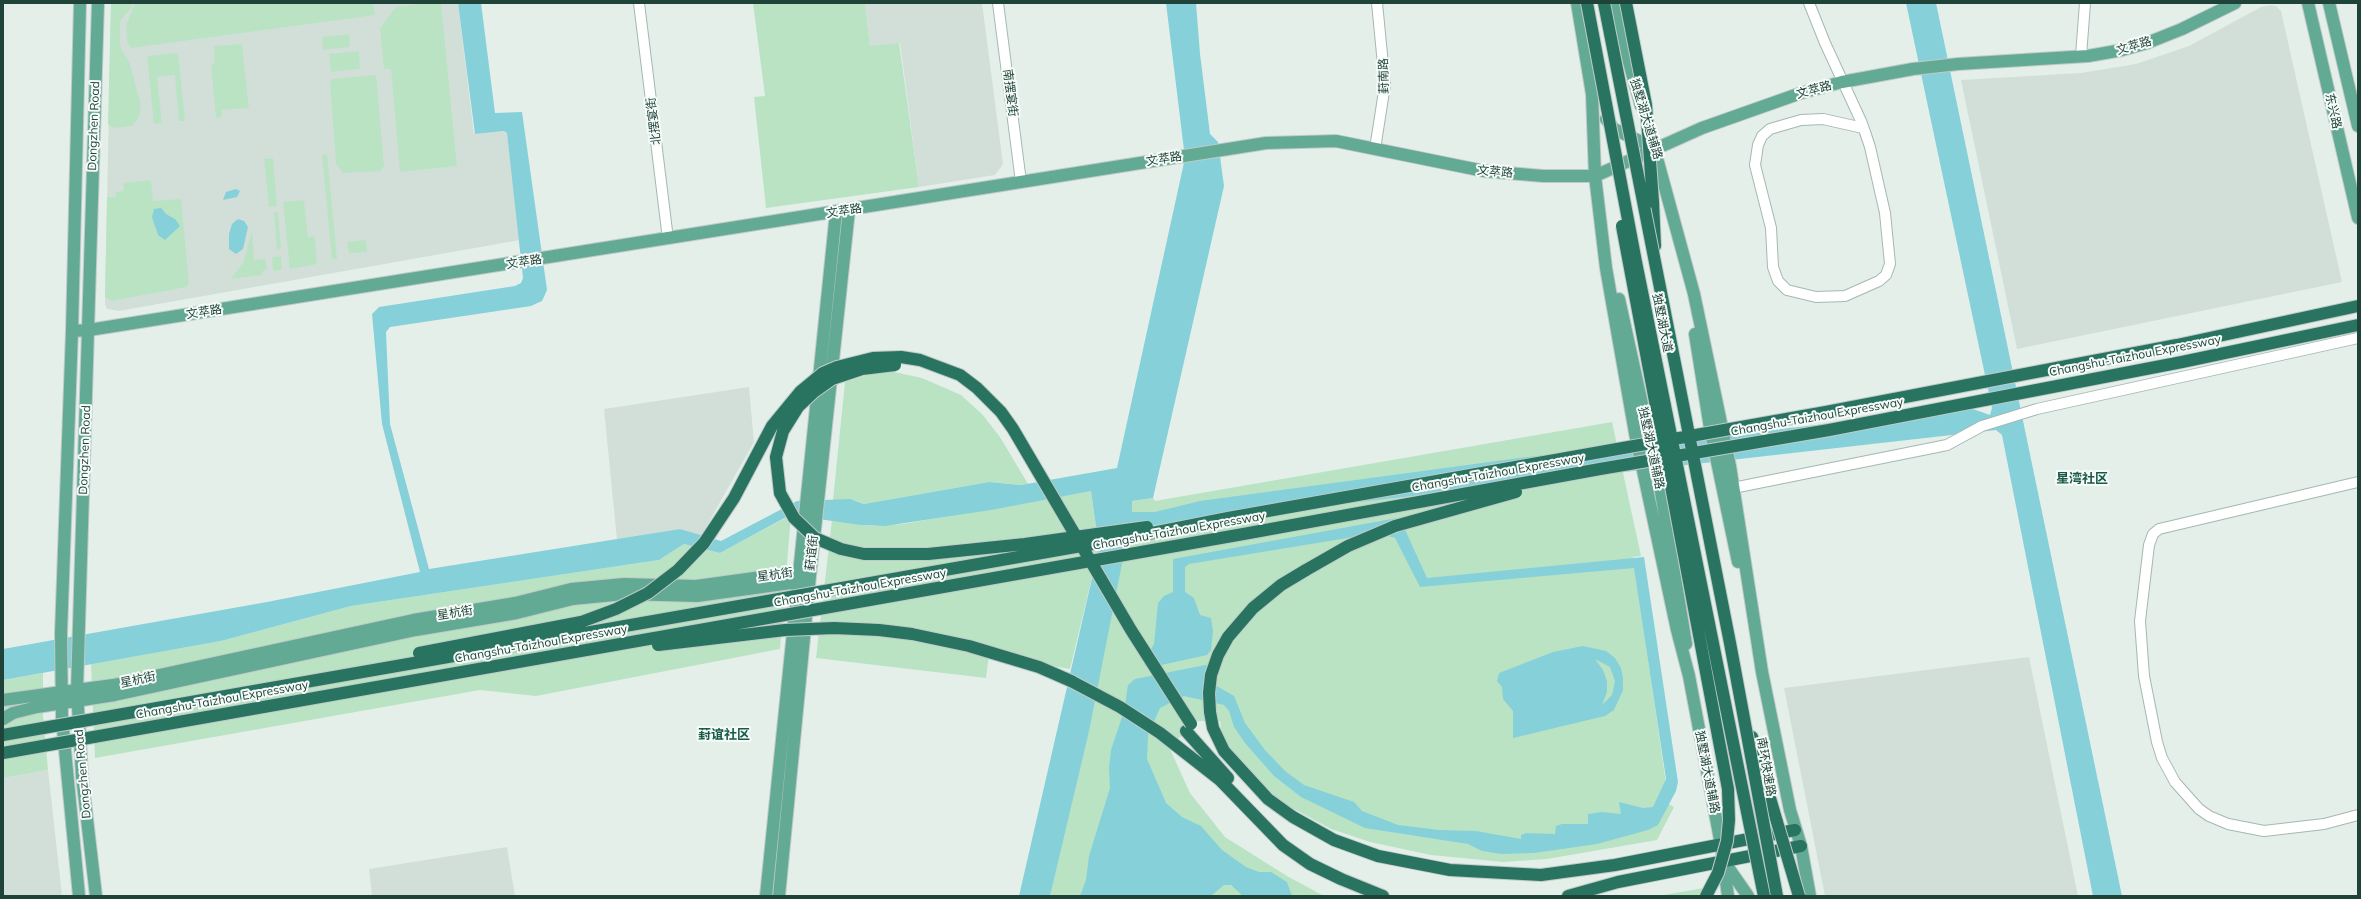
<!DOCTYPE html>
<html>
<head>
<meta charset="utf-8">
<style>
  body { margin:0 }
  #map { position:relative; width:2361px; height:899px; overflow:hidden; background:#e4efea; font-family:Mulish,sans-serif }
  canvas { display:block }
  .frame { position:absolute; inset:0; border:4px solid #204339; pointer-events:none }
</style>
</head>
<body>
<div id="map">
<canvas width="2361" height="899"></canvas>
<div class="frame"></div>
</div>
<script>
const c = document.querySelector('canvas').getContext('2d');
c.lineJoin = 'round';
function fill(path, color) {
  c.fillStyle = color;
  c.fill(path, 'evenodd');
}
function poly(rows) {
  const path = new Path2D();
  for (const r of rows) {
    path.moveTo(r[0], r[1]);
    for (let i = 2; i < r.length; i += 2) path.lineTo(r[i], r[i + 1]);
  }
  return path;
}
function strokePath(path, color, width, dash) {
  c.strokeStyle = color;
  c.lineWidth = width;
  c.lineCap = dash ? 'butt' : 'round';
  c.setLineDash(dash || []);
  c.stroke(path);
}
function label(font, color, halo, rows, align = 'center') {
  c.font = font + ' Mulish,"Noto Sans SC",sans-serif';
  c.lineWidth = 4;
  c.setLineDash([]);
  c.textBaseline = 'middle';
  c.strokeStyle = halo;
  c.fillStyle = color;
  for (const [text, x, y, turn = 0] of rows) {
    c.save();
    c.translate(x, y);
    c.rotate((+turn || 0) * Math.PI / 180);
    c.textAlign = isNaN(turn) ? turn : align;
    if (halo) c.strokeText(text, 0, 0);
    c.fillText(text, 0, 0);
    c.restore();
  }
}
const built = poly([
  [111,3,458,3,474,134,504,131,507,133,520,240,119,311,107,309,105,304],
  [865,3,982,3,1003,164,995,175,919,187,900,43,870,47],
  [2270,5,2276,6,2281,11,2342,282,2017,349,1961,80,2081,73,2136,64,2189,46,2261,7],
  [749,387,754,442,701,536,680,529,617,540,604,409],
  [2029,657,2078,896,1825,896,1784,688],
  [48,770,62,896,3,896,3,778],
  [507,847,515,896,372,896,369,869]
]);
const green = poly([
  [111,3,132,3,131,8,120,21,120,46,130,64,141,106,139,117,132,126,113,128,108,124],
  [135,3,373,3,375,15,131,48,127,41,126,26],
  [425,3,441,3,457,166,400,172,391,69,384,69,380,28,396,7],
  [753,3,865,3,870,46,899,43,919,187,766,208,754,97,765,96],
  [349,34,350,47,323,50,322,37],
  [242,44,249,108,221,110,222,117,216,118,211,64,215,63,214,46],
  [359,51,360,69,331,72,329,54],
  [178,53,185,121,179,121,175,75,157,77,162,123,154,124,147,56],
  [376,75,384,165,381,171,343,173,336,164,330,82,332,79],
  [327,154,337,259,332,259,322,155],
  [273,158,277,206,269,207,264,159],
  [151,180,153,201,181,199,189,284,186,287,112,301,105,297,107,197,116,197,116,192,124,191,123,183],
  [304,200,308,237,314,236,315,240,317,264,290,269,283,202],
  [274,212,278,212,281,249,277,250],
  [252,230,254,260,265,259,267,268,262,272,262,275,231,279,244,261],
  [366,240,367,252,349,253,347,242],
  [281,256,282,270,273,271,272,257],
  [877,372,894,372,922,378,961,395,982,414,1000,437,1028,484,1021,485,989,482,864,504,857,501,833,500,845,382],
  [1612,422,1641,556,1633,557,1669,804,1674,807,1657,840,1547,859,1503,862,1431,855,1370,842,1331,829,1285,804,1267,789,1229,751,1222,734,1220,721,1198,721,1169,747,1190,793,1225,837,1287,876,1324,896,1050,896,1129,528,1132,501,1153,498,1155,501],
  [1091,491,1099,548,1070,669,989,655,986,678,816,658,832,520,871,526,903,524],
  [791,515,780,649,536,696,480,690,95,758,91,664,221,641,351,606,659,560,684,544,720,553],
  [43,673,43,716,48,770,3,778,3,680],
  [1704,888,1705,896,1658,896]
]);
const water = poly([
  [458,3,481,3,495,113,522,112,547,290,542,301,531,306,390,327,386,332,390,424,429,569,680,529,721,541,797,501,850,499,864,504,989,482,1021,485,1117,468,1185,158,1166,3,1196,3,1200,54,1210,134,1218,142,1224,186,1153,498,1132,501,1132,512,1155,512,1200,501,1519,458,1970,408,1990,415,1992,408,1906,3,1936,3,2122,896,2093,896,2002,435,1996,430,1129,528,1089,731,1050,896,1019,896,1099,548,1091,491,991,510,885,526,861,525,790,515,720,553,684,544,659,560,351,606,221,641,3,680,3,649,267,602,420,572,382,424,372,314,379,307,515,286,521,283,523,278,507,133,504,131,475,134],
  [236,189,240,191,237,197,223,200,226,192],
  [161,208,166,214,175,219,180,226,165,240,158,235,152,217,154,209],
  [238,219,244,221,248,227,243,249,236,254,229,249,229,234,232,224],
  [1397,518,1401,521,1427,578,1644,557,1678,782,1676,791,1658,825,1648,830,1597,844,1534,853,1502,854,1482,851,1468,844,1365,828,1301,797,1274,776,1245,743,1234,727,1229,711,1224,705,1184,696,1160,708,1148,735,1147,759,1166,803,1182,817,1201,826,1222,850,1246,867,1259,872,1271,872,1287,882,1292,896,1243,896,1231,885,1224,885,1211,896,1080,896,1086,880,1089,856,1110,788,1109,768,1111,750,1124,711,1128,685,1135,679,1205,665,1209,665,1215,685,1234,696,1245,723,1265,750,1285,771,1304,785,1354,802,1362,811,1398,825,1439,830,1476,831,1521,839,1521,835,1526,833,1555,834,1556,826,1562,824,1588,824,1588,814,1602,812,1621,814,1619,802,1643,808,1653,807,1666,779,1634,568,1420,587,1395,538,1378,533,1189,564,1185,567,1185,592,1194,598,1200,615,1211,618,1213,631,1211,650,1207,655,1157,666,1145,666,1144,662,1154,644,1158,603,1164,596,1173,592,1173,559],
  [1583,646,1606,651,1615,658,1621,668,1623,678,1623,690,1614,710,1605,716,1513,738,1513,711,1503,699,1502,687,1497,681,1499,673,1553,652],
  [1595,659,1610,667,1615,681,1612,695,1602,705,1607,692,1607,681,1603,670]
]);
const minor = poly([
  [639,3,668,239],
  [998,3,1021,182],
  [1809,3,1825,43,1861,121,1865,132,1870,147,1885,213,1890,264,1886,275,1879,281,1845,296,1816,297,1787,290,1778,281,1773,267,1771,228,1755,165,1758,145,1762,136,1770,129,1801,120,1823,119,1863,128],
  [2081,56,2085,3],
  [1375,149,1385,85,1377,3],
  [2358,482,2159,529,2153,534,2149,545,2140,621,2144,676,2157,742,2162,758,2175,782,2199,809,2209,816,2228,824,2264,831,2324,824,2358,815],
  [1733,488,1947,445,1982,426,2037,409,2358,338]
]);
const major = poly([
  [1577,3,1592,94,1595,176,1606,268,1635,433,1677,630,1689,676,1721,845,1728,896],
  [1616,3,1629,62,1641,106],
  [2308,3,2358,218],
  [2329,3,2358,126],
  [1606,119,1614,129,1654,148],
  [1652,140,1694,294,1730,466,1762,672,1790,810,1801,846,1810,896],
  [1619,299,1660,486,1686,644],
  [72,331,89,330,1266,143,1336,141,1484,171,1543,176,1595,176,1702,128,1801,93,1842,82,1913,69,1958,64,2088,56,2122,50,2147,43,2182,29,2235,3],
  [1695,334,1710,428,1738,562],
  [3,700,113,685,413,620,515,603,571,589,624,584,696,586,798,572,810,576],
  [3,719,13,713,37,707,115,695,416,630,517,613,573,599,624,594,697,596,798,582,810,576],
  [1725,863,1748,896],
  [79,896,62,719,61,633,72,331,80,3],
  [96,896,82,776,77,690,98,3],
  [766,896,836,212],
  [779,896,810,576,849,210]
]);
const highway = poly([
  [1653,202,1655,246],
  [1306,570,1281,585,1253,608,1228,637,1218,655,1211,675,1209,693,1210,712,1213,728,1224,751,1268,799,1293,817,1334,840,1378,856,1450,870,1541,875,1615,865,1795,830],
  [1071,681,1120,707,1160,733,1220,780,1283,845,1310,864,1341,879,1383,896],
  [1186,731,1228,778],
  [1752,737,1777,822],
  [1568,896,1618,882,1801,846]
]);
const highwayBridge = poly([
  [1587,3,1636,262,1764,896],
  [1604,3,1730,643,1777,896],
  [1626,3,1646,105,1653,202],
  [1622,226,1728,789,1729,820,1727,841,1718,873,1706,896],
  [895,365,862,369,832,379,815,391,798,407,783,431,776,457,780,493,794,518,815,538,841,549,864,554,928,554,1025,544,1147,527],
  [1306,570,1348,546,1395,526,1516,492],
  [658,645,785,630,834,628,879,630,912,634,969,646,1039,667,1071,681],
  [419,653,581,622,616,609,648,593,678,570,704,543,734,498,772,426,800,392,823,373,837,367,873,358,901,357,920,360,960,375,977,388,1001,412,1013,429,1131,630,1191,724],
  [3,735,1127,538,1228,518,1826,412,2177,345,2358,306],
  [3,753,1249,533,1600,469,1829,430,2182,362,2358,325],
  [1777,822,1799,896]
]);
const streetNames = [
  ["文萃路",2134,46,-16],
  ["葑南路",1384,76,-91],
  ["文萃路",1814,90,-15],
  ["南摆宴街",1010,93,83],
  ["东兴路",2333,111,77],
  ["独墅湖大道辅路",1646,119,73],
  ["北摆宴街",654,121,-97],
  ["Dongzhen Road",94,126,-88],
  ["文萃路",1164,159,-9],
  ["文萃路",1495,172,5],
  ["文萃路",844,211,-9],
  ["文萃路",524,262,-9],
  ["文萃路",204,312,-9],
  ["独墅湖大道",1662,323,79],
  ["Changshu-Taizhou Expressway",2135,356,-11],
  ["Changshu-Taizhou Expressway",1817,417,-10],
  ["独墅湖大道辅路",1651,448,78],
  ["Dongzhen Road",85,450,-88],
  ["Changshu-Taizhou Expressway",1498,473,-10],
  ["Changshu-Taizhou Expressway",1179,531,-10],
  ["葑谊街",812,553,-84],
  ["星杭街",775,575,-8],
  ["Changshu-Taizhou Expressway",860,588,-10],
  ["星杭街",455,613,-9],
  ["Changshu-Taizhou Expressway",541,644,-10],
  ["星杭街",138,680,-12],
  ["Changshu-Taizhou Expressway",222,700,-10],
  ["南环快速路",1766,767,80],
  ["独墅湖大道辅路",1707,772,79],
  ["Dongzhen Road",83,774,-95]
];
const neighbourhoodNames = [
  ["星湾社区",2082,479],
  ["葑谊社区",724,735]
];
fill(built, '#d2dfd9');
fill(green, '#bae3c4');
fill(water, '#86d0da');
strokePath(minor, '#a5b8b1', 12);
strokePath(major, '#c1cac8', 14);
strokePath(highway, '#c1cac8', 14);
strokePath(minor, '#fff', 10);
strokePath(major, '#63aa95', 12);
strokePath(highway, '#287461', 12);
strokePath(highwayBridge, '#c1cac8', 14, []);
strokePath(highwayBridge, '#287461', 12);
label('12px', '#204339', '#f5fbf8', streetNames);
label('bold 13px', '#195947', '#f5fbf8', neighbourhoodNames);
</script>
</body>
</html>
